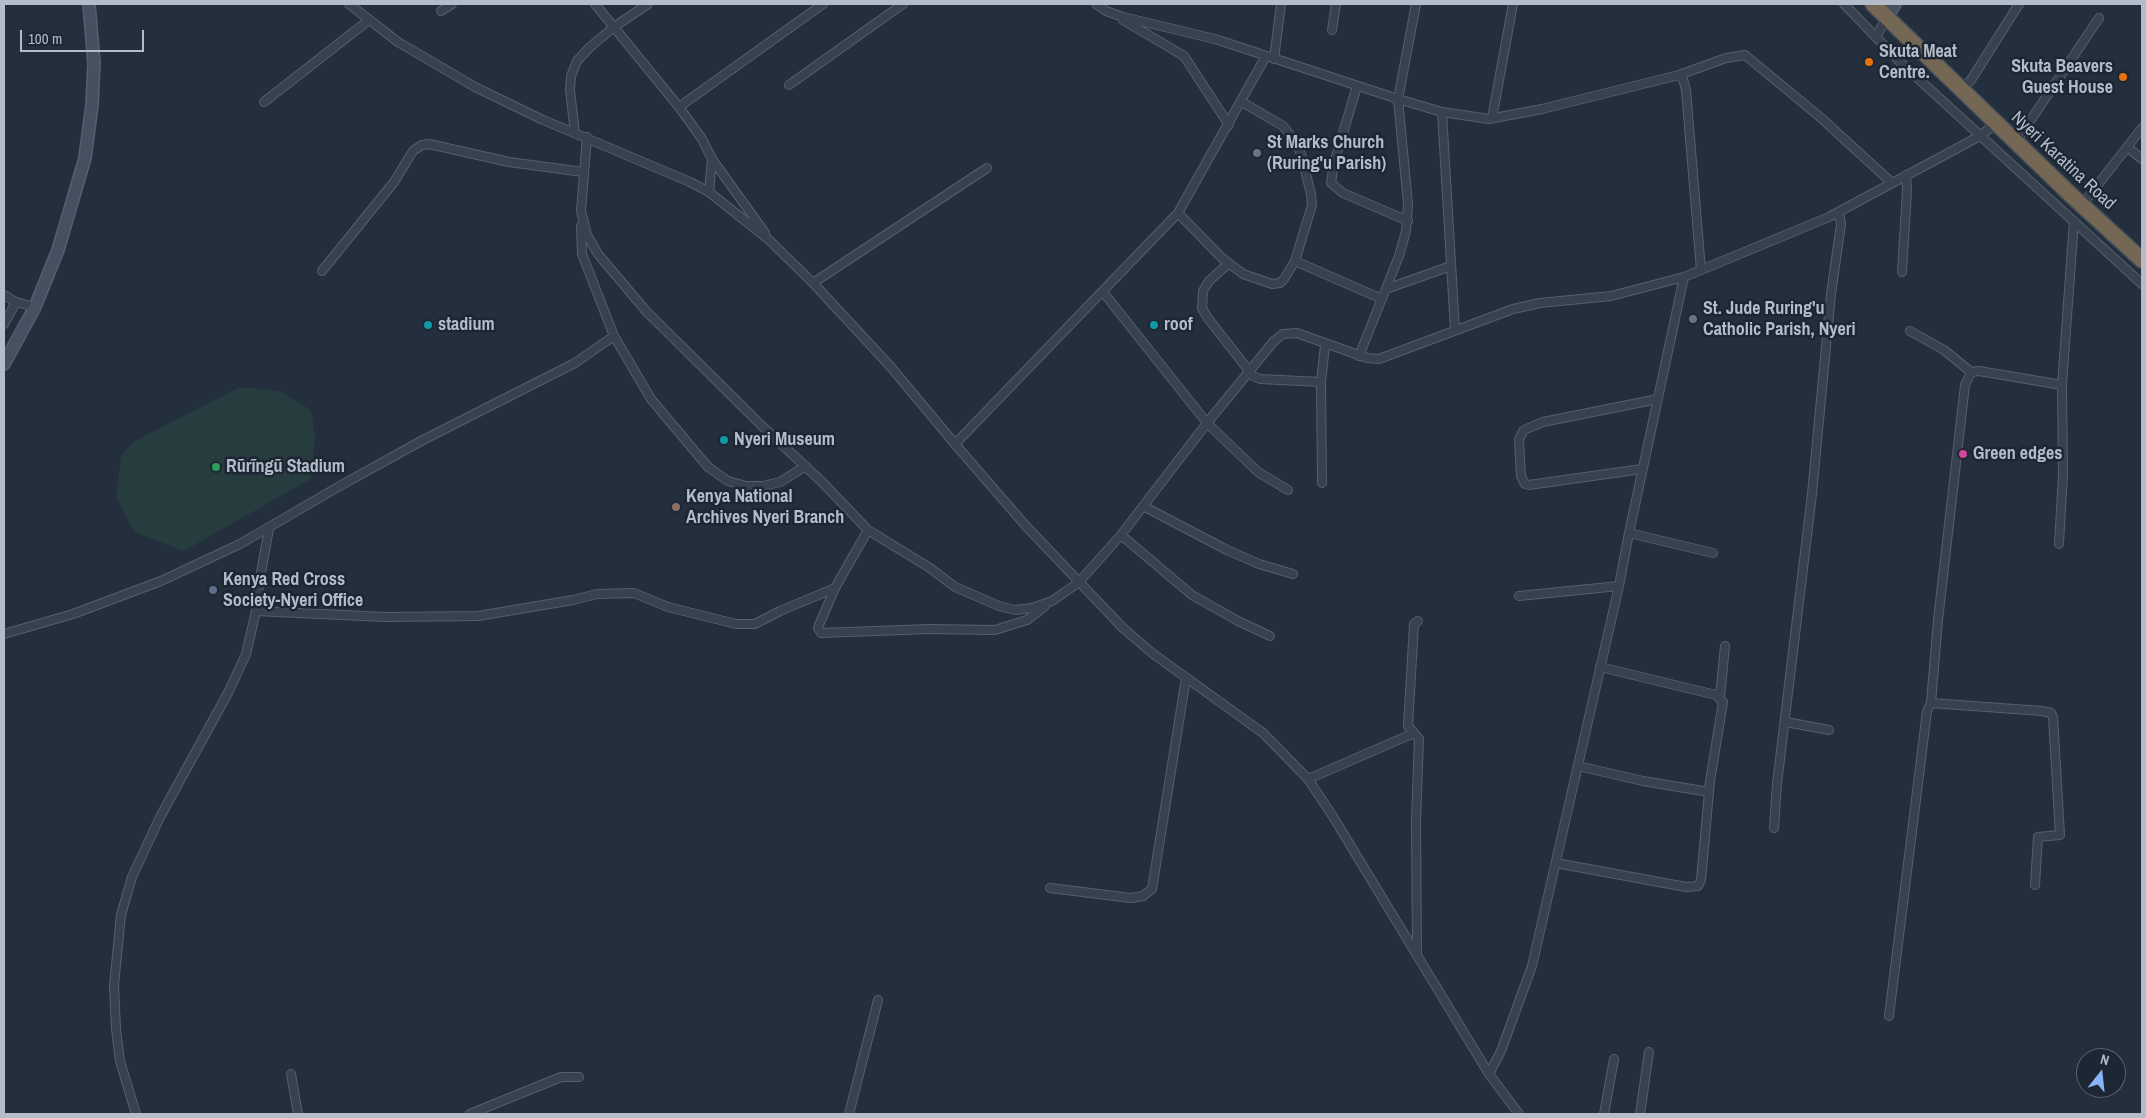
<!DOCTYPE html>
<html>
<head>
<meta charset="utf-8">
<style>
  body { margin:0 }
  #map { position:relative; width:2146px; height:1118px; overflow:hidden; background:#242f3e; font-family:"Archivo Narrow",sans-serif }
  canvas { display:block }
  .frame { position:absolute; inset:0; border:5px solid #b4bcc9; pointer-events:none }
  .north { position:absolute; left:2076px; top:1048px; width:50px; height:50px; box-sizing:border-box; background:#1d2633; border:1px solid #59626f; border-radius:50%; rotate:16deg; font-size:14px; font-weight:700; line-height:20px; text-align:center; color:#b4bcc9 }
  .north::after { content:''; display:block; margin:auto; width:18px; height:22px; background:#8ab4f8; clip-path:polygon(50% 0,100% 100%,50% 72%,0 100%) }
  .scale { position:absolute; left:20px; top:30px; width:124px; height:22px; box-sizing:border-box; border:2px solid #b4bcc9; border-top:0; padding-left:6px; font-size:15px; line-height:18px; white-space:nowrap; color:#b4bcc9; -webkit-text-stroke:4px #1d2633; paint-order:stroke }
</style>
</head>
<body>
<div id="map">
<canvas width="2146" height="1118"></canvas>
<div class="frame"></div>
<div class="north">N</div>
<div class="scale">100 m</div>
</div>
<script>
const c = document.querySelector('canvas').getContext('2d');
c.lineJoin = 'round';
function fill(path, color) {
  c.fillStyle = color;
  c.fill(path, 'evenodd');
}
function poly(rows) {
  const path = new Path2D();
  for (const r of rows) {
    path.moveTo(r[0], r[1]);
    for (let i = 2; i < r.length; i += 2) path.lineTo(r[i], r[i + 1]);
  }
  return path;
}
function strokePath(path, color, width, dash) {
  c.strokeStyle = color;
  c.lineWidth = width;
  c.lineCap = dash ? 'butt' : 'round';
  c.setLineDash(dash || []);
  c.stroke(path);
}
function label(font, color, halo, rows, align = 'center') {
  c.font = font + ' "Archivo Narrow",sans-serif';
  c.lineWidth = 5;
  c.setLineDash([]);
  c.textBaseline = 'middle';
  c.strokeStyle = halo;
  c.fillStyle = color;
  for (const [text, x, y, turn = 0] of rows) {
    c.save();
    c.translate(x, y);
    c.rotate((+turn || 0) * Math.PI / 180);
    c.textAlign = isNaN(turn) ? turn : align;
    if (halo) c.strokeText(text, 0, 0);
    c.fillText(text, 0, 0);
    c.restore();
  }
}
const green = poly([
  [240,387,280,391,311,410,315,436,311,479,184,551,134,532,116,496,121,456,133,442]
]);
const street = poly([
  [349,4,398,42,475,87,541,119,690,182,709,192,768,239,813,283,890,366,955,444,1025,525,1123,628,1152,653,1263,733,1308,779,1332,815,1489,1074,1519,1114],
  [595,4,679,107,702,139,712,159,709,192],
  [1096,4,1106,11,1123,17,1215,39,1398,99,1442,112,1489,119,1542,109,1679,75,1726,58,1745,55,1820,117,1891,182],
  [1844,4,1900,62,2142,284],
  [441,11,452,4],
  [1123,20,1184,56,1229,125],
  [1332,30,1336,4],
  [1876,37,1887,17],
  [1274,59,1281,4],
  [1679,75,1683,79,1686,90,1701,270],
  [789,85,903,4],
  [1357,86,1334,163,1331,183,1343,193,1408,221],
  [1961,90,1971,80,2019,4],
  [264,102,369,20],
  [679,107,823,4],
  [1442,112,1455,330],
  [1492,118,1513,4],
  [575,133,570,90,571,76,577,61,590,47,614,27,648,4],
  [587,137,581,211,587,235,598,254,646,311,761,425,822,482,868,530,930,568,955,587,999,606,1015,610,1032,608,1052,601,1078,583,1121,535,1207,423,1274,341,1283,334,1297,333,1367,358,1379,359,1513,309,1540,303,1611,296,1684,277,1829,217,1980,136,1996,123],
  [2016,142,2099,18],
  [2127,147,2142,159],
  [712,159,765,233],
  [2082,205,2142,128],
  [1178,213,1222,258,1243,274,1272,284,1280,283,1284,279,1295,261,1312,205,1311,194,1301,154,1295,141,1283,126,1242,102],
  [581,226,582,254,614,336,651,399,708,467,728,481,746,486,763,486,780,482,806,466],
  [1295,261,1382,299],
  [1228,264,1209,281,1203,291,1202,308,1207,317,1253,376,1260,379,1321,382],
  [322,271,394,182,413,151,422,145,429,144,509,162,583,172],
  [1902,272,1907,191,1906,175],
  [813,283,987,168],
  [1386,289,1451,266],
  [1103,292,1207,423,1258,472,1288,490],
  [4,295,16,302,35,307],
  [4,324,16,302],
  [1910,331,1944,350,1971,372],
  [1359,356,1399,256,1406,231,1408,204,1398,99,1416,4],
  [955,444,1178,213,1266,56],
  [1642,469,1529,485,1525,484,1521,476,1519,439,1524,430,1543,422,1658,399],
  [1322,483,1321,382,1325,345],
  [1143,506,1227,550,1259,564,1293,574],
  [1629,533,1713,553],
  [1121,535,1192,595,1238,621,1270,636],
  [2059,544,2063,475,2062,385,2074,221],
  [835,588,819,625,818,628,821,633,929,629,995,630,1027,620,1045,606],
  [1519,596,1619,586],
  [256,611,385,617,478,616,573,600,597,594,634,593,668,607,736,624,755,624,780,611,835,588,868,530],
  [4,634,73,614,161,581,240,544,338,487,423,440,575,363,614,336],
  [1720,697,1725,646],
  [1931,703,2042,711,2051,713,2053,717,2060,835,2038,837,2035,885],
  [1786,722,1829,730],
  [1578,766,1643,781,1709,792],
  [1308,779,1412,734],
  [1774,828,1777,784,1812,494,1831,294,1841,224,1839,212],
  [1556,863,1686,887,1698,886,1701,880,1710,781,1723,702,1716,695,1600,667],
  [1050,888,1131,898,1143,896,1152,889,1186,678],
  [1417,956,1416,821,1419,739,1408,726,1414,624,1418,621],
  [1889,1016,1927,711,1931,703,1938,620,1965,385,1971,372,1979,371,2062,385],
  [291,1074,298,1114],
  [1489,1074,1501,1051,1532,966,1619,586,1629,533,1684,277],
  [136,1114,120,1061,116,1029,114,985,121,915,132,877,160,817,229,691,246,654,256,611,260,578,269,529],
  [470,1114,561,1077,579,1077],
  [849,1114,878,1000],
  [1604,1114,1614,1059],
  [1640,1114,1649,1052]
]);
const secondary = poly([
  [1887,17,1895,4],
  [4,364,35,307,58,250,85,158,92,105,94,63,89,4]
]);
const highway = poly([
  [1873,4,2072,196,2142,260]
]);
const markers = [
  [1869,62,5,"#e8710a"],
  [2123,77,5,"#e8710a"],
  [1257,153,5,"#6b7280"],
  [1693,319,5,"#6b7280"],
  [428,325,5,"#0f9aa8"],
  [1154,325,5,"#0f9aa8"],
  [724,440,5,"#0f9aa8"],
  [1963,454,5,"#d1479c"],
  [216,467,5,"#2e9e5b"],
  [676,507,5,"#8d6e63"],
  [213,590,5,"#5c6f8a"]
];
const poiNames = [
  ["Skuta Meat",1879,52],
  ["Centre.",1879,73],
  ["Skuta Beavers",2113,67,"right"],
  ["Guest House",2113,88,"right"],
  ["St Marks Church",1267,143],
  ["(Ruring'u Parish)",1267,164],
  ["St. Jude Ruring'u",1703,309],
  ["Catholic Parish, Nyeri",1703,330],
  ["stadium",438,325],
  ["roof",1164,325],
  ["Nyeri Museum",734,440],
  ["Green edges",1973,454],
  ["Rũrĩngũ Stadium",226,467],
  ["Kenya National",686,497],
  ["Archives Nyeri Branch",686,518],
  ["Kenya Red Cross",223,580],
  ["Society-Nyeri Office",223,601]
];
const streetNames = [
  ["Nyeri Karatina Road",2063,161,43]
];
fill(green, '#263c3f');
strokePath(street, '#565f6c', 10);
strokePath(secondary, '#565f6c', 14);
strokePath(highway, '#434c59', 18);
strokePath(street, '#38414e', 8);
strokePath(secondary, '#465061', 11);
strokePath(highway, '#746855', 15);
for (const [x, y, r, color] of markers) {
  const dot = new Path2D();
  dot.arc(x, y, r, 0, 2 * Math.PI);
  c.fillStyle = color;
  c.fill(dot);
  strokePath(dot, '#1d2633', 2);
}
label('bold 18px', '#b4bcc9', '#1d2633', poiNames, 'left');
label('18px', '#b4bcc9', '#1d2633', streetNames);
</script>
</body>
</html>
